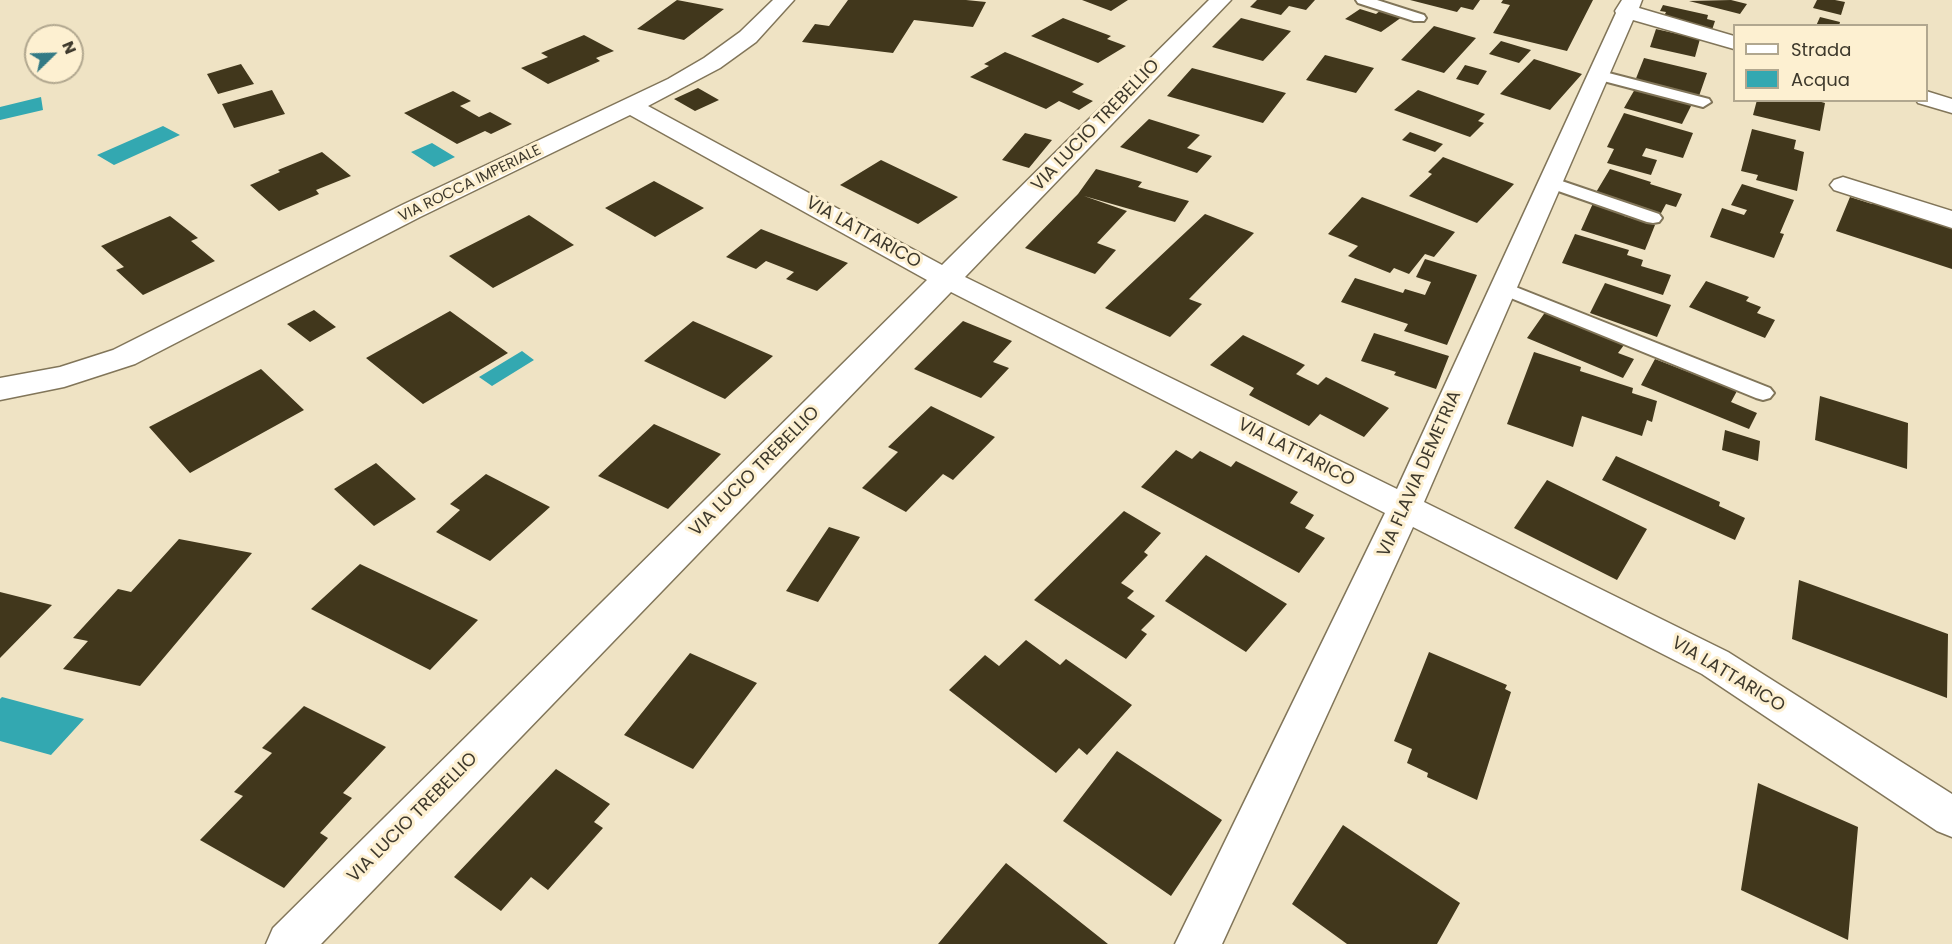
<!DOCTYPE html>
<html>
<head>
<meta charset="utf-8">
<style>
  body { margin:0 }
  #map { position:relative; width:1952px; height:944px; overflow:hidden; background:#efe3c4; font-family:Poppins,sans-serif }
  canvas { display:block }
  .legend { position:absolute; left:1733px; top:24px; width:195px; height:78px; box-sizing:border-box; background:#fdf0d1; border:2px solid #b1a78f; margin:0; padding:8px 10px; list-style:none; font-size:18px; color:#3e392c }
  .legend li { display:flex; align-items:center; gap:12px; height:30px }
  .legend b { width:30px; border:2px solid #b1a78f }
  .north { position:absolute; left:24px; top:24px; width:60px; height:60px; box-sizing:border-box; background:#fdf0d1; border:2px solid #b1a78f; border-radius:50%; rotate:67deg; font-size:16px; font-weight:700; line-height:24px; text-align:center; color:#3e392c }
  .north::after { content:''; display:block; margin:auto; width:21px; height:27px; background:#337a85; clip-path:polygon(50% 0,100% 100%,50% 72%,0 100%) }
</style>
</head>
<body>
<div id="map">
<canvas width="1952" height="944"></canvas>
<ul class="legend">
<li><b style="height:8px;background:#fff"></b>Strada</li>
<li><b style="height:16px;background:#33a8b1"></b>Acqua</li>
</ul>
<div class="north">N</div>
</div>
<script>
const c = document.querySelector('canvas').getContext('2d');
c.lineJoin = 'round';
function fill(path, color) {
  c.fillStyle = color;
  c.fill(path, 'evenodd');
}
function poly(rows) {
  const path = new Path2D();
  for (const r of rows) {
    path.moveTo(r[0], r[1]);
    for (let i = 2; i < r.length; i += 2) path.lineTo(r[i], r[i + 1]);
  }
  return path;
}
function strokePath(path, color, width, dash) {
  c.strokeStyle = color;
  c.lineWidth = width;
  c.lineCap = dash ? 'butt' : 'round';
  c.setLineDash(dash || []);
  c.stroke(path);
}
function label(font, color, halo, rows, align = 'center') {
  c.font = font + ' Poppins,sans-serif';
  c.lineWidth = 6;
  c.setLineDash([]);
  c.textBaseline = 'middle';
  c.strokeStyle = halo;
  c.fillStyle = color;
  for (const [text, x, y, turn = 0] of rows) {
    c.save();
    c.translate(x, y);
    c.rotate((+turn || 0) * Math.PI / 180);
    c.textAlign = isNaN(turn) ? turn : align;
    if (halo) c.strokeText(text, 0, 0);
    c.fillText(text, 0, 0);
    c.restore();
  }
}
const water = poly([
  [41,97,43,110,0,120,0,107],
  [163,126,180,135,114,165,97,155],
  [432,143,455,157,434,167,411,152],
  [522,351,534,360,492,386,479,377],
  [2,697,84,719,51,755,0,741,0,699]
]);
const building = poly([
  [677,0,724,9,684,40,637,29],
  [848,0,966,0,986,2,973,27,914,20,893,53,802,42,815,24,829,26],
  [1082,0,1128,0,1111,11],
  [1257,0,1315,0,1306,10,1289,6,1281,15,1250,7],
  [1410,0,1480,0,1473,10,1461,7,1457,12],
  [1503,0,1593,0,1567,51,1493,33,1510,5,1501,3],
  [1731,0,1747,4,1740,14,1689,1],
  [1817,0,1835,0,1845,2,1841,15,1813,8],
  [1663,5,1708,15,1707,19,1715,21,1712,30,1663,18,1666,12,1660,11],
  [1360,9,1376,14,1381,10,1402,17,1381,32,1345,19],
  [1820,17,1840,22,1839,26,1816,26],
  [1063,18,1111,36,1107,39,1126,46,1098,63,1031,36],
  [1241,18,1291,31,1263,61,1212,47],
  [1434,26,1476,38,1444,73,1401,60],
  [1656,29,1700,39,1695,57,1650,47],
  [584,35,614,51,596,58,600,61,548,84,521,68,548,57,541,53],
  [1501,41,1531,50,1519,63,1489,54],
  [1005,52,1084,84,1072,92,1093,101,1079,110,1059,101,1046,109,970,77,989,66,984,64],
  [1325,55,1374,68,1356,93,1306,80],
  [1644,58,1707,73,1699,96,1635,81],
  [1534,59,1582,74,1550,110,1500,94],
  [241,64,254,84,218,94,207,74],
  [1465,65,1487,71,1478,85,1456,79],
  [1192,68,1286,93,1263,123,1167,96],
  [698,88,719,100,695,111,674,99],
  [1635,89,1692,104,1682,124,1624,108],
  [272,90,285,114,234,128,222,104],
  [1418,90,1485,114,1478,121,1484,123,1470,137,1394,110],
  [453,91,471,101,460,106,479,117,490,112,512,124,491,134,485,131,457,144,404,113],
  [1757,100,1814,100,1825,103,1820,131,1753,115],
  [1624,113,1693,133,1683,158,1646,148,1642,156,1657,160,1651,175,1607,163,1614,149,1607,147],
  [1149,119,1200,135,1187,148,1212,156,1197,173,1120,147],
  [1752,129,1796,140,1794,149,1804,152,1797,191,1756,180,1758,175,1741,171],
  [1410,132,1443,144,1435,152,1402,140],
  [1025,133,1052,140,1029,168,1002,160],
  [322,152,351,176,316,190,319,194,279,211,250,185,280,172,278,170],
  [1443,157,1514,184,1477,223,1409,196,1432,174,1428,172],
  [881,160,958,197,918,224,840,185],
  [1096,169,1142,182,1138,187,1189,201,1175,222,1084,196,1127,211,1097,243,1116,250,1095,274,1025,248,1078,194],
  [1610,169,1651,182,1650,184,1682,194,1676,207,1666,204,1660,215,1595,194],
  [654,181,704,208,655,237,605,208],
  [1742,184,1794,200,1780,233,1784,234,1774,258,1710,237,1722,208,1744,215,1747,210,1731,205],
  [1362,197,1455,232,1434,257,1425,254,1409,274,1394,268,1390,273,1348,256,1358,246,1328,234],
  [1850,197,1872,204,1873,200,1936,220,1935,223,1952,228,1952,269,1836,231],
  [1594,201,1626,211,1624,216,1655,225,1645,250,1581,230],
  [1205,214,1254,233,1189,299,1202,304,1170,337,1105,308],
  [529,215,574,245,493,288,449,256],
  [170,216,198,238,191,241,215,261,143,295,116,270,124,267,101,246],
  [761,229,848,263,817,291,786,279,794,272,766,261,756,269,726,257],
  [1575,234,1629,250,1627,255,1643,260,1641,266,1671,275,1663,295,1562,263],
  [1425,259,1477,275,1447,345,1404,331,1408,324,1341,302,1355,278,1403,293,1405,289,1425,295,1431,282,1416,277],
  [1706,281,1749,297,1746,301,1761,307,1757,313,1775,320,1765,338,1689,307],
  [1605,283,1671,305,1657,337,1590,313],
  [314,310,336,327,310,342,287,324],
  [450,311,508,353,423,404,366,358],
  [1546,311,1606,335,1605,337,1624,345,1618,353,1634,359,1623,378,1527,338],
  [693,321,773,356,725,399,644,361],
  [963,321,1012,341,993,362,1009,368,981,398,914,369],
  [1374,333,1449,356,1436,389,1394,375,1396,372,1361,361],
  [1243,335,1305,365,1296,374,1318,385,1326,377,1389,408,1364,437,1320,414,1309,426,1249,395,1254,388,1210,365],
  [1534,352,1581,367,1580,371,1633,388,1632,393,1657,401,1652,422,1647,420,1642,436,1582,416,1573,447,1507,424],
  [1655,359,1737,391,1731,402,1757,413,1749,429,1641,385],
  [261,369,304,410,190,473,149,427],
  [1820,396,1908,423,1907,469,1815,440],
  [931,406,995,437,953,480,943,474,906,512,862,488,898,452,888,447],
  [654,424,721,454,668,509,598,476],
  [1725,430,1760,441,1758,461,1722,450],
  [1176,450,1192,459,1200,451,1231,467,1236,461,1298,492,1290,503,1314,515,1305,528,1325,538,1299,573,1141,487],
  [1616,456,1720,502,1719,506,1745,518,1735,540,1602,480],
  [376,463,416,499,374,526,334,489],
  [486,474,550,507,490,561,436,532,460,510,450,504],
  [1547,480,1647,529,1617,580,1514,528],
  [1124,511,1161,533,1144,552,1148,555,1121,583,1134,591,1127,598,1155,616,1141,630,1147,634,1126,659,1034,600],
  [829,527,860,537,818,602,786,591],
  [179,539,252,553,140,686,63,669,88,641,73,638,118,589,131,592],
  [1206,555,1287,604,1246,652,1165,601],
  [360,564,478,620,430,670,311,609],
  [1799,580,1948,634,1947,698,1792,639],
  [0,592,52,605,0,658],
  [1026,640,1060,665,1066,659,1132,705,1087,755,1079,748,1056,773,949,690,985,655,999,666],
  [1429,652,1507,685,1505,689,1511,692,1477,800,1427,777,1428,773,1407,763,1412,749,1394,741],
  [690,653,757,683,693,769,624,735],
  [304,706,386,747,343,793,352,798,320,833,328,838,284,888,200,840,243,796,234,792,272,753,262,748],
  [1117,751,1222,820,1171,896,1063,821],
  [556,769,610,804,594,822,603,828,548,890,531,877,501,911,454,877],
  [1758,783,1858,827,1848,940,1741,890],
  [1343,825,1460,903,1437,944,1347,944,1292,904],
  [1006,863,1108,944,938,944]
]);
const lane = poly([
  [1356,0,1377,0,1424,15,1426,18,1424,21,1414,21,1358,3,1356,0],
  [1597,70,1709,99,1711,102,1703,107,1592,78,1589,75,1597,70],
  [1550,177,1659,214,1662,218,1659,222,1653,223,1647,222,1544,186,1541,182,1544,178,1550,177],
  [1503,282,1770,388,1774,393,1770,398,1763,400,1756,398,1496,292,1493,288,1496,284,1503,282]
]);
const street = poly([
  [773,0,794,0,756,42,720,68,648,106,942,265,1209,0,1231,0,965,277,1397,489,1616,13,1615,11,1622,0,1642,0,1639,8,1734,36,1734,49,1633,20,1424,502,1728,652,1952,794,1952,837,1937,831,1702,674,1413,527,1222,944,1175,944,1385,513,951,292,321,944,266,944,273,928,927,280,630,115,420,217,135,364,64,387,0,400,0,378,60,367,113,350,402,205,668,79,704,58,740,32,773,0],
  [1926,91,1952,99,1952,113,1918,103,1916,100,1926,100,1926,91],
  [1843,177,1952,211,1952,228,1834,190,1830,185,1834,180,1843,177]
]);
const farStreetnames = [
  ["VIA ROCCA IMPERIALE",470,184,-26]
];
const streetNames = [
  ["VIA LUCIO TREBELLIO",1096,126,-46],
  ["VIA LATTARICO",863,233,29],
  ["VIA LATTARICO",1296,453,27],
  ["VIA LUCIO TREBELLIO",755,472,-45],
  ["VIA FLAVIA DEMETRIA",1420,474,-66],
  ["VIA LATTARICO",1728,675,31],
  ["VIA LUCIO TREBELLIO",413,818,-45]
];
fill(water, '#33a8b1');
fill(building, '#41371c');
strokePath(lane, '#817559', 4);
strokePath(street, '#817559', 3);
fill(lane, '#fff');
fill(street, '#fff');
label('15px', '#3e392c', '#fdf0d1', farStreetnames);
label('18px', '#3e392c', '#fdf0d1', streetNames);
</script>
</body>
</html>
